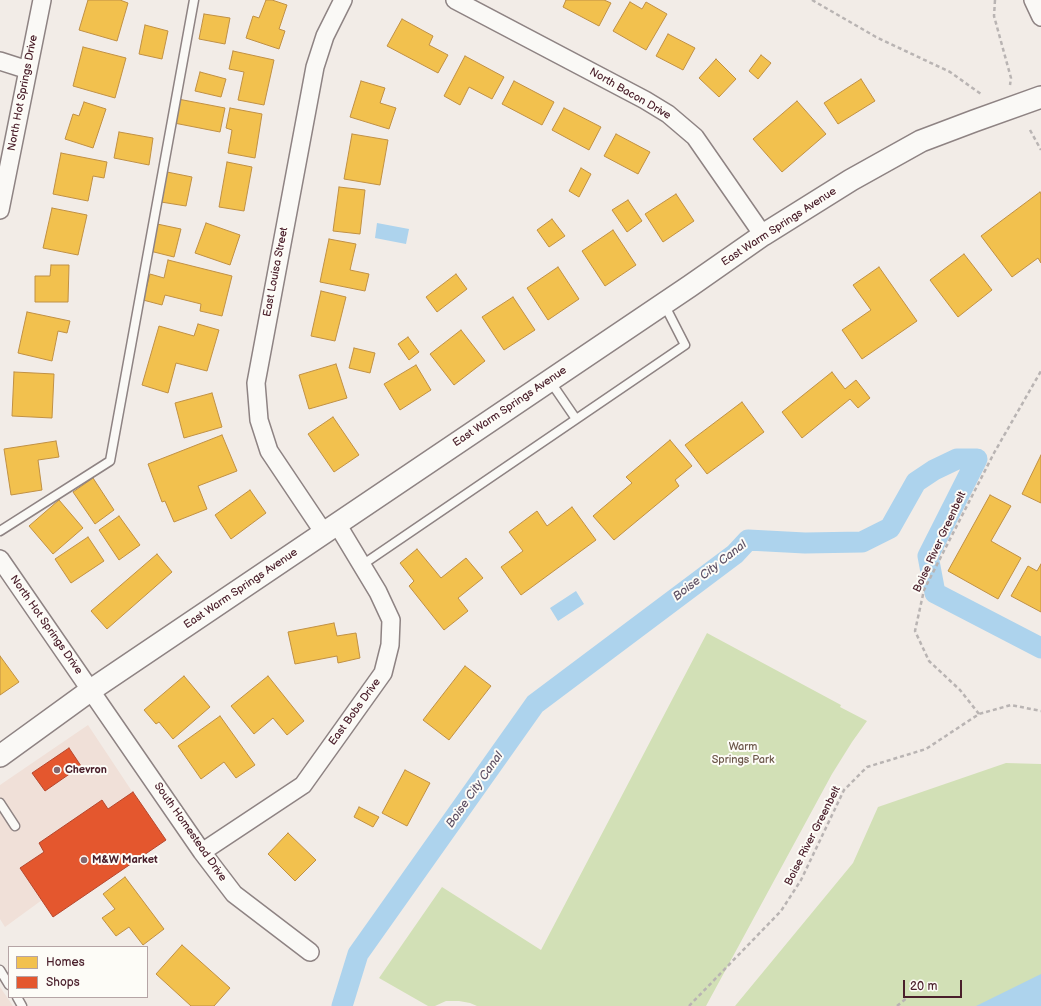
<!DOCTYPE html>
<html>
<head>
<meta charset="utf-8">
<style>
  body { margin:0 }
  #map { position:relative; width:1041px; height:1006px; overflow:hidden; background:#f2ece7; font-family:"Balsamiq Sans",sans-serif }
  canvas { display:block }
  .legend { position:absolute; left:8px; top:946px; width:140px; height:52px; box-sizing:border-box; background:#fdfcf7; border:1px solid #b5a4a5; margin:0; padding:5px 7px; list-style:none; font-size:12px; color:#4a1f2b }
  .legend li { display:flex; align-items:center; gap:8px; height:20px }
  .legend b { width:20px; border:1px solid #b5a4a5 }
  .scale { position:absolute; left:903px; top:980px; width:59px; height:18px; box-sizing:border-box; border:2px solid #4a1f2b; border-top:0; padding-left:5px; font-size:12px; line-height:14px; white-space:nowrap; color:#4a1f2b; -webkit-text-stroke:3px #fdfcf7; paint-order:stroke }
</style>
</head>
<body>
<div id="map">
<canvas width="1041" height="1006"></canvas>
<ul class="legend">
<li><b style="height:11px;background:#f2c14e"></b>Homes</li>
<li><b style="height:11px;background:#e4572e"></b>Shops</li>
</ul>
<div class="scale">20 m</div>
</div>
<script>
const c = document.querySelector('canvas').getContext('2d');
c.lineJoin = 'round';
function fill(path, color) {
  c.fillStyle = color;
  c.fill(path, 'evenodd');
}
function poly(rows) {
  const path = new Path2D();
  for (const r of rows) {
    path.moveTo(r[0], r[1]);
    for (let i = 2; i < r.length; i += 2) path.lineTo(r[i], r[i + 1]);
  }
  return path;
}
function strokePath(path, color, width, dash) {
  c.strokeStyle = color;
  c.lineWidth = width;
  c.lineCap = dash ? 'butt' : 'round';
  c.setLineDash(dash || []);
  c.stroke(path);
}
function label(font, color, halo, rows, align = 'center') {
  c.font = font + ' "Balsamiq Sans",sans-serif';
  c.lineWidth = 4;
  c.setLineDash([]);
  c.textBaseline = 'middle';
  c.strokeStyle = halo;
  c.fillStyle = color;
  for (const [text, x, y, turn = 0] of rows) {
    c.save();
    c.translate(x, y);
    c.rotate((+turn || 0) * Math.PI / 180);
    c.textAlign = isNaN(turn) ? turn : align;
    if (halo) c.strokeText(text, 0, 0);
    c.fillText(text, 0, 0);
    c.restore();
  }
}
const built = poly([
  [88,725,163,838,42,900,5,927,0,919,0,785],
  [0,987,13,1006,0,1006]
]);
const green = poly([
  [707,633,841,705,840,707,867,721,852,742,832,774,706,1006,477,1006,470,1003,459,1001,446,1001,435,1006,428,1006,379,978,442,887,541,950],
  [1006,763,1041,764,1041,1006,735,1006,853,863,878,807]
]);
const water = poly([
  [377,223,409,229,406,244,375,238],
  [576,591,584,604,558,621,550,608],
  [1041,974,1041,1006,976,1006]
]);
const homes = poly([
  [88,0,120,0,128,3,117,41,79,30,88,0],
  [266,0,272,0,287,5,279,29,285,31,279,49,246,38,253,16,259,18,266,0],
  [566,0,604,0,611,3,599,26,563,7,566,0],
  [630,2,642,9,646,2,667,14,646,50,613,31,630,2],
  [204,14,230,18,225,44,199,39,204,14],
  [402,19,433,36,429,45,448,55,438,73,387,46,402,19],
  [145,25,168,31,162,59,139,54,145,25],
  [668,34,695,48,683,70,656,56,668,34],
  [83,47,126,58,115,98,73,86,83,47],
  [233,51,274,60,264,105,238,100,244,72,229,69,233,51],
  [761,55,771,63,758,79,749,71,761,55],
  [465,56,504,77,492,99,469,87,460,105,444,96,465,56],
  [716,59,736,79,719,97,699,78,716,59],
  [200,72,226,79,221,97,195,91,200,72],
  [861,79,875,101,838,124,824,103,861,79],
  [361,81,385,88,380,103,396,108,389,129,350,117,361,81],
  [514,81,554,102,542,125,502,104,514,81],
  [178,99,225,108,220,132,174,123,178,99],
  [797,101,826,134,782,172,753,139,797,101],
  [84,102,106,109,93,148,65,139,73,114,79,116,84,102],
  [230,108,262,114,255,158,228,153,232,130,226,128,230,108],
  [564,108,601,127,589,150,552,130,564,108],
  [119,132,153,138,149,165,114,158,119,132],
  [352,134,388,140,380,185,344,179,352,134],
  [616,134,650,152,638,174,604,156,616,134],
  [61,153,107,162,104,178,93,176,88,201,53,194,61,153],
  [227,162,252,167,244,211,219,207,227,162],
  [581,168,591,174,579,197,569,191,581,168],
  [167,172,192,177,186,206,161,202,167,172],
  [339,187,365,190,360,234,333,231,339,187],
  [1040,192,1041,194,1041,263,1038,258,1012,277,981,236,1040,192],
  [676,194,694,221,663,242,645,214,676,194],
  [628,200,642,221,627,232,612,210,628,200],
  [52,208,87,215,78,255,43,248,52,208],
  [552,219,565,236,549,247,537,230,552,219],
  [206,223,240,235,230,265,195,253,206,223],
  [157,224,181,229,174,257,150,251,157,224],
  [613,230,636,265,605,286,582,251,613,230],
  [329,239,356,244,350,270,369,274,365,291,320,282,329,239],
  [964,254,992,290,958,317,930,280,964,254],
  [168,260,232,276,222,316,200,311,201,304,165,295,162,305,143,300,150,274,164,278,168,260],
  [51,265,69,265,68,302,35,302,35,276,50,276,51,265],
  [558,267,579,299,548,320,527,288,558,267],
  [879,267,917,321,862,359,842,330,871,310,853,285,879,267],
  [456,274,467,289,437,312,426,297,456,274],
  [321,291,346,297,335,341,311,336,321,291],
  [513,297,535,330,504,350,482,317,513,297],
  [27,312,70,321,67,333,58,331,52,361,18,353,27,312],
  [198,324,219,330,207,371,176,363,168,393,142,385,159,326,194,336,198,324],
  [461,330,485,361,454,385,430,354,461,330],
  [408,337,419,352,409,360,398,344,408,337],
  [354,348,375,353,370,373,349,368,354,348],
  [336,364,347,398,309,409,299,375,336,364],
  [416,365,431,390,400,410,384,384,416,365],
  [14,372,54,374,52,418,12,416,14,372],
  [832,372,845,389,856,380,870,398,858,408,850,399,802,438,782,412,832,372],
  [212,393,222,427,184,438,175,403,212,393],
  [742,402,764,432,707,474,685,445,742,402],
  [333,417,359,455,334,472,308,434,333,417],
  [222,435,237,471,198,486,207,509,174,522,165,501,162,502,148,464,222,435],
  [670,440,692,466,675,480,679,486,614,540,593,516,632,483,626,477,670,440],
  [56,441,59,457,38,460,42,490,11,495,4,449,56,441],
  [1041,455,1041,503,1022,494,1041,455],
  [93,478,114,510,95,524,73,492,93,478],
  [250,490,266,513,231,539,215,515,250,490],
  [990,495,1011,506,991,541,1021,558,998,599,948,571,990,495],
  [59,500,83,528,53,554,29,526,59,500],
  [572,507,596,540,521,595,501,567,523,551,509,532,537,511,547,526,572,507],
  [119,516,140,545,119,560,99,530,119,516],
  [88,537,104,561,71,583,55,559,88,537],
  [417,549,441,578,466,558,483,578,458,598,468,611,444,630,409,586,414,581,400,563,417,549],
  [157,554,172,572,107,629,91,611,157,554],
  [1041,564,1041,612,1011,596,1028,566,1037,571,1041,564],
  [334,623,337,636,356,633,360,658,338,663,337,656,295,664,288,632,334,623],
  [0,656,19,682,0,695,0,656],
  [465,666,491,686,449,740,423,720,465,666],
  [184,676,210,707,173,739,159,722,156,724,144,710,184,676],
  [268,676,304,721,287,735,273,718,254,734,231,706,268,676],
  [220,716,255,765,236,778,224,762,201,779,178,746,220,716],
  [405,770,430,783,407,826,382,813,405,770],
  [359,807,379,817,373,827,354,817,359,807],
  [288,833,316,860,295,881,268,854,288,833],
  [125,877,164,929,143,945,129,927,116,936,102,918,115,909,103,894,125,877],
  [182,945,230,988,214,1006,191,1006,156,974,182,945]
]);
const shops = poly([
  [69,748,81,766,45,791,32,773,69,748],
  [133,792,166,840,53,917,20,868,44,852,39,843,102,800,108,809,133,792]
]);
const canal = poly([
  [342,1006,358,954,535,704,735,554,748,540,805,543,862,542,890,528,916,482,934,470,957,459,977,459,928,556,935,593,1041,648]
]);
const path = poly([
  [812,0,876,37,950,72,981,94],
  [995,0,994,16,1011,78,1010,85],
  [1030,130,1041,150],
  [979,714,960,690,929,661,915,631,924,590,994,453,1041,371],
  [689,1006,781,911,801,880,844,790,867,767,926,749,979,714,1011,705,1041,711],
  [897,1006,908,997]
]);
const service = poly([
  [550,381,576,419],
  [0,531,110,461,194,0],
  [362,565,685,345,664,304],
  [0,803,15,826],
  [0,970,9,985],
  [17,997,22,1006]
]);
const minor = poly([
  [455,0,645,100,668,114,695,137,763,235],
  [1033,0,1041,17],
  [0,61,28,70],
  [0,210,42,0],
  [324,533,269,451,259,420,256,383,315,67,325,36,343,0],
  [0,559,202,852,234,894,310,952],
  [202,852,303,785,383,673,390,645,391,620,378,592,337,524]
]);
const tertiary = poly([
  [0,756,91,690,690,286,763,235,851,180,921,141,974,121,1041,97]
]);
const markers = [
  [57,770,4,"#85676d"],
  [84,860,4,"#85676d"]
];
const streetNames = [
  ["North Hot Springs Drive",23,93,-79],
  ["North Bacon Drive",630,94,30],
  ["East Warm Springs Avenue",779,227,-33],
  ["East Louisa Street",276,272,-79],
  ["East Warm Springs Avenue",510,407,-34],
  ["Boise River Greenbelt",940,542,-65],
  ["East Warm Springs Avenue",241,589,-34],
  ["North Hot Springs Drive",46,625,55],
  ["East Bobs Drive",355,712,-54],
  ["South Homestead Drive",190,832,55],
  ["Boise River Greenbelt",813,836,-63]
];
const parkNames = [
  ["Warm",743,747],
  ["Springs Park",743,760]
];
const poiNames = [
  ["Chevron",65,770],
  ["M&W Market",92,860]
];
const waterNames = [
  ["Boise City Canal",710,571,-38],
  ["Boise City Canal",475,790,-55]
];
fill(built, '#f0e0d8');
fill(green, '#d2e0b6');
fill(water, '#add3ed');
fill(homes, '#f2c14e');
strokePath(homes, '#c09044', 1);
fill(shops, '#e4572e');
strokePath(shops, '#b6462d', 1);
strokePath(canal, '#add3ed', 21);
strokePath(service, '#8e8383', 11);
strokePath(minor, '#8e8383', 20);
strokePath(tertiary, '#8e8383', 24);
strokePath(path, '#b9b4b3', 2.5, [4, 3]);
strokePath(service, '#faf9f6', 8);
strokePath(minor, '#faf9f6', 17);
strokePath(tertiary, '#faf9f6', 21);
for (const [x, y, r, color] of markers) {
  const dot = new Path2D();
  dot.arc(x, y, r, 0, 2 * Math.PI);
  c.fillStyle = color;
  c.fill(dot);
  strokePath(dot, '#fdfcf7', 1.5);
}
label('11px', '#4a1f2b', '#fdfcf7', streetNames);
label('11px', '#6b5649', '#fdfcf7', parkNames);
label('bold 11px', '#4a1f2b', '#fdfcf7', poiNames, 'left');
label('italic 12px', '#5f5266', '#fdfcf7', waterNames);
</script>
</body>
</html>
